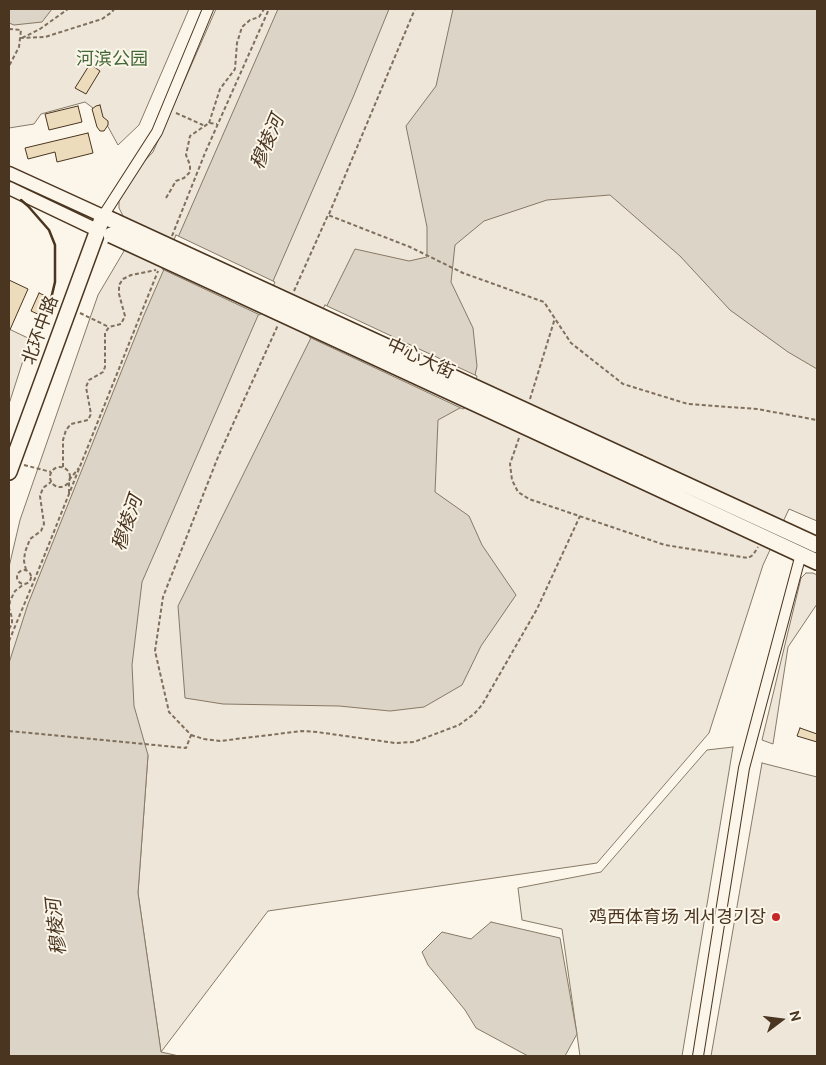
<!DOCTYPE html>
<html>
<head>
<meta charset="utf-8">
<style>
  body { margin:0 }
  #map { position:relative; width:826px; height:1065px; overflow:hidden; background:#fbf6e9; font-family:Ubuntu,sans-serif }
  canvas { display:block }
  .frame { position:absolute; inset:0; border:10px solid #4a3520; pointer-events:none }
  .north { position:absolute; left:756px; top:995px; width:50px; height:50px; -webkit-text-stroke:4px #fbf6e9; paint-order:stroke; rotate:75deg; font-size:14px; font-weight:700; line-height:20px; text-align:center; color:#4a3520 }
  .north::after { content:''; display:block; margin:auto; width:18px; height:22px; background:#4a3520; clip-path:polygon(50% 0,100% 100%,50% 72%,0 100%) }
</style>
</head>
<body>
<div id="map">
<canvas width="826" height="1065"></canvas>
<div class="frame"></div>
<div class="north">N</div>
</div>
<script>
const c = document.querySelector('canvas').getContext('2d');
c.lineJoin = 'round';
function fill(path, color) {
  c.fillStyle = color;
  c.fill(path, 'evenodd');
}
function poly(rows) {
  const path = new Path2D();
  for (const r of rows) {
    if (r.length === 3) {
      path.moveTo(r[0] + r[2], r[1]);
      path.arc(r[0], r[1], r[2], 0, 2 * Math.PI);
      continue;
    }
    path.moveTo(r[0], r[1]);
    for (let i = 2; i < r.length; i += 2) path.lineTo(r[i], r[i + 1]);
  }
  return path;
}
function strokePath(path, color, width, dash) {
  c.strokeStyle = color;
  c.lineWidth = width;
  c.lineCap = dash ? 'butt' : 'round';
  c.setLineDash(dash || []);
  c.stroke(path);
}
function label(font, color, halo, rows, align = 'center') {
  c.font = font + ' Ubuntu,"Noto Sans SC","Noto Sans KR",sans-serif';
  c.lineWidth = 4;
  c.setLineDash([]);
  c.textBaseline = 'middle';
  c.strokeStyle = halo;
  c.fillStyle = color;
  for (const [text, x, y, turn = 0] of rows) {
    c.save();
    c.translate(x, y);
    c.rotate((+turn || 0) * Math.PI / 180);
    c.textAlign = isNaN(turn) ? turn : align;
    if (halo) c.strokeText(text, 0, 0);
    c.fillText(text, 0, 0);
    c.restore();
  }
}
const green = poly([
  [9,9,189,9,139,125,118,145,101,114,85,102,41,114,34,124,9,128,9,9],
  [216,9,817,9,817,521,789,509,763,565,709,733,597,863,268,911,161,1052,138,893,148,755,9,745,9,567,20,520,98,295,124,251,125,220,119,208,119,202,116,195,121,186,153,152,216,9],
  [9,329,30,339,9,404,9,329],
  [806,573,813,573,817,575,817,604,788,647,773,744,762,740,801,578,806,573],
  [762,763,817,777,817,1056,711,1056,762,763]
]);
const parking = poly([
  [733,747,682,1056,580,1056,562,929,522,920,518,888,601,872,707,750,733,747]
]);
const water = poly([
  [9,9,52,9,42,22,14,25,9,23,9,9],
  [278,9,389,9,354,95,142,582,132,665,134,706,148,755,138,893,161,1052,179,1056,9,1056,9,663,28,604,144,315,278,9],
  [453,9,817,9,817,369,788,352,730,310,680,256,610,195,547,200,484,221,455,245,451,282,473,328,477,366,469,403,438,420,435,492,469,516,482,545,516,595,481,646,462,685,424,707,390,711,339,706,223,704,185,698,178,606,355,249,409,261,427,257,427,227,406,126,436,86,453,9],
  [491,922,560,938,577,1034,565,1056,528,1056,476,1028,465,1010,428,965,422,952,442,932,471,939,491,922]
]);
const pier = poly([
  [176,235,275,282,260,315,162,269,176,235],
  [325,305,477,376,471,404,463,409,309,337,325,305]
]);
const building = poly([
  [90,64,100,71,86,94,75,88,90,64],
  [100,105,103,117,108,121,108,125,104,131,100,131,97,127,92,109,96,106,100,105],
  [78,106,82,122,49,130,45,114,78,106],
  [88,133,93,153,57,162,55,152,28,159,25,148,88,133],
  [9,280,28,289,9,332,9,280],
  [39,293,50,298,42,316,31,311,39,293],
  [800,728,817,734,817,742,797,736,800,728]
]);
const path = poly([
  [9,29,21,30,19,47,9,66],
  [20,38,45,37,102,19,112,12,114,9],
  [22,38,40,29,68,9],
  [176,113,203,125],
  [209,123,220,89,235,69,237,43,242,27,250,20,259,17,264,9],
  [166,198,176,181,184,178,190,172,190,165,186,155,190,136,209,123,217,124],
  [329,214,415,9],
  [172,236,205,153,269,9],
  [294,291,328,215,410,247,463,273,544,302,571,343,623,384,688,404,757,409,817,420],
  [80,313,109,327],
  [530,399,555,318],
  [519,438,510,464,512,480,518,492,529,499,665,545,748,558,753,555,758,547],
  [24,465,51,472],
  [60,477,10],
  [63,467,63,440,66,430,71,424,88,420,91,414,86,387,89,380,103,372,105,367,105,333,109,327,121,324,125,316,119,294,119,285,123,279,131,275,156,270],
  [69,493,69,480,79,468],
  [24,577,7],
  [26,570,24,561,25,552,30,539,41,531,44,524,40,496,43,488,51,482],
  [9,629,12,624,12,618,9,608,10,601,15,591,24,584],
  [9,641,43,559,158,271],
  [9,731,186,748,191,735,169,712,155,651,163,597,218,457,278,325],
  [191,735,204,739,220,741,302,731,317,732,395,743,414,742,459,725,474,714,482,705,537,609,580,516]
]);
const minor = poly([
  [103,216,157,132,208,9],
  [698,1056,744,768,801,554]
]);
const major = poly([
  [9,173,103,216],
  [9,188,97,230]
]);
const highway = poly([
  [639,463,817,545],
  [9,472,103,216,116,222],
  [632,476,817,562]
]);
const highwayBridge = poly([
  [116,222,639,463],
  [111,235,632,476]
]);
const wall = poly([
  [21,200,28,206,49,230,55,245,55,282,50,303]
]);
const markers = [
  [776,917,5,"#c62828"]
];
const parkNames = [
  ["河滨公园",112,59]
];
const streetNames = [
  ["北环中路",40,330,-70],
  ["中心大街",421,358,25]
];
const poiNames = [
  ["鸡西体育场 계서경기장",766,917]
];
const waterNames = [
  ["穆棱河",267,142,-67],
  ["穆棱河",127,523,-71],
  ["穆棱河",56,927,-96]
];
fill(green, '#ede6d9');
strokePath(green, '#887966', 1);
fill(parking, '#ede7d9');
strokePath(parking, '#887966', 1);
fill(water, '#dcd4c6');
strokePath(water, '#887966', 1);
fill(pier, '#fbf6e9');
strokePath(pier, '#887966', 1);
fill(building, '#ecdcbc');
strokePath(building, '#4a3520', 1);
strokePath(minor, '#4a3520', 12);
strokePath(major, '#4a3520', 15);
strokePath(highway, '#4a3520', 18);
strokePath(path, '#7f6f5c', 2, [4, 2.5]);
strokePath(minor, '#fbf6e9', 10);
strokePath(major, '#fbf6e9', 12);
strokePath(highway, '#fbf6e9', 15);
strokePath(highwayBridge, '#4a3520', 18, []);
strokePath(highwayBridge, '#fbf6e9', 15);
strokePath(wall, '#4a3520', 2.5);
for (const [x, y, r, color] of markers) {
  const dot = new Path2D();
  dot.arc(x, y, r, 0, 2 * Math.PI);
  c.fillStyle = color;
  c.fill(dot);
  strokePath(dot, '#fbf6e9', 2);
}
label('18px', '#436837', '#fbf6e9', parkNames);
label('18px', '#4a3520', '#fbf6e9', streetNames);
label('18px', '#4a3520', '#fbf6e9', poiNames, 'right');
label('italic 19px', '#4a3520', '#fbf6e9', waterNames);
</script>
</body>
</html>
